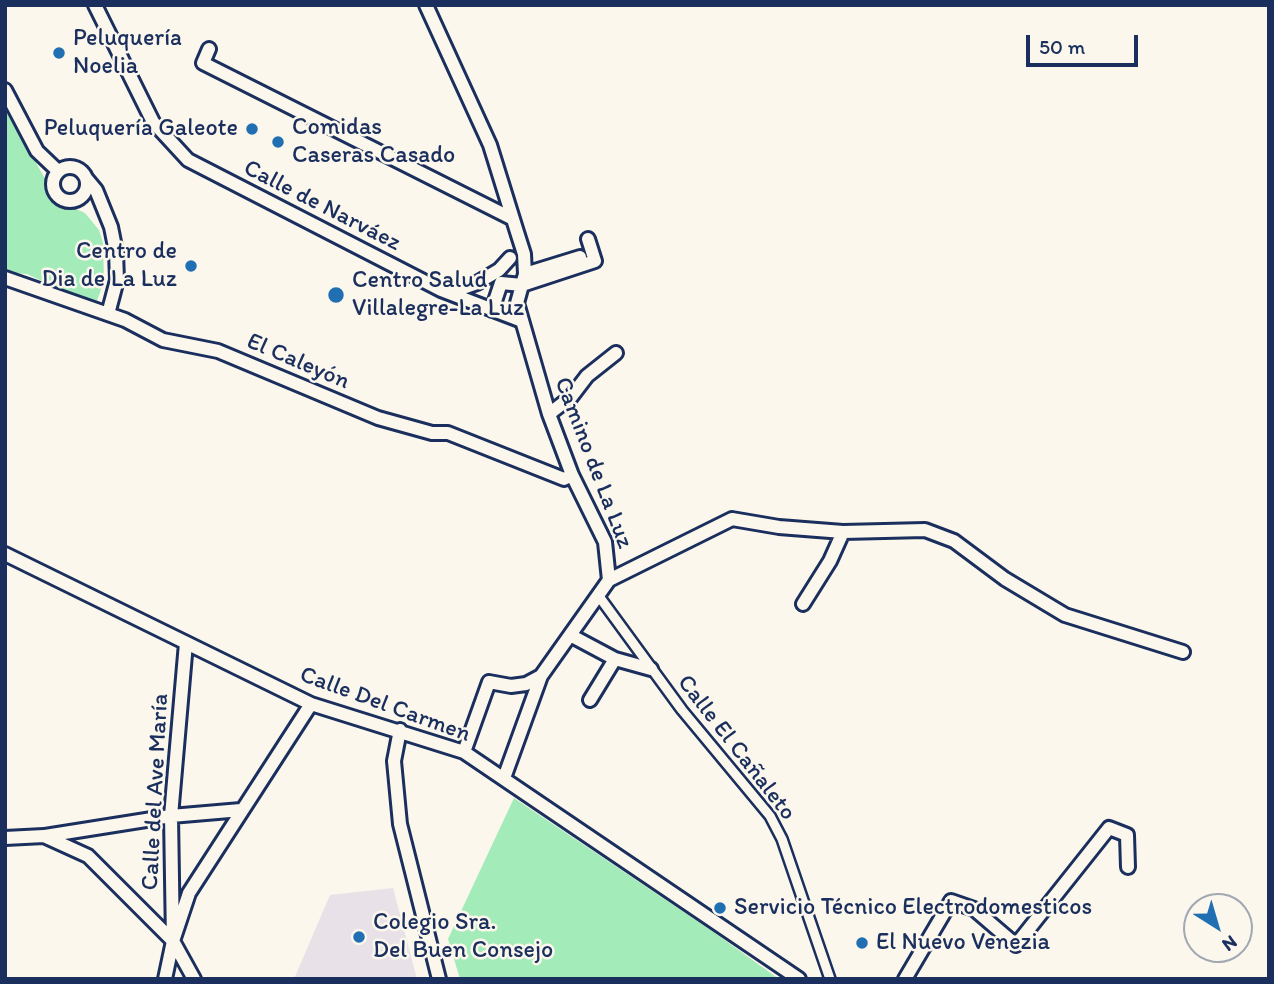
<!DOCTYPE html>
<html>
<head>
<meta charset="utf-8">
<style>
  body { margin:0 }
  #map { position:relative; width:1274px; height:984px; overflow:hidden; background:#fbf7ec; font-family:Itim,sans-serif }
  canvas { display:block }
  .frame { position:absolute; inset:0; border:7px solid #1b2f5e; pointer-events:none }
  .north { position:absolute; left:1183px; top:893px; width:70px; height:70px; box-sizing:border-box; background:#fbf7ec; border:2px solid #a1a7b3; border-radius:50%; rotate:143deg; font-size:19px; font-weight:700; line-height:28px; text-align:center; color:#1b2f5e }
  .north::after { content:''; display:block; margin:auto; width:24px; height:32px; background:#1f6fb2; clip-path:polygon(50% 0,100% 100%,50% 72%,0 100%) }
  .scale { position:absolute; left:1026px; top:35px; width:112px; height:32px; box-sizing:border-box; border:4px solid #1b2f5e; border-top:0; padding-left:9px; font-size:21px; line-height:24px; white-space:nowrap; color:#1b2f5e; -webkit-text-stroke:5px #fbf7ec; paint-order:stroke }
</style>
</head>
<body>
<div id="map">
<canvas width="1274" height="984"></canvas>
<div class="frame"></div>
<div class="north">N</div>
<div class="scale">50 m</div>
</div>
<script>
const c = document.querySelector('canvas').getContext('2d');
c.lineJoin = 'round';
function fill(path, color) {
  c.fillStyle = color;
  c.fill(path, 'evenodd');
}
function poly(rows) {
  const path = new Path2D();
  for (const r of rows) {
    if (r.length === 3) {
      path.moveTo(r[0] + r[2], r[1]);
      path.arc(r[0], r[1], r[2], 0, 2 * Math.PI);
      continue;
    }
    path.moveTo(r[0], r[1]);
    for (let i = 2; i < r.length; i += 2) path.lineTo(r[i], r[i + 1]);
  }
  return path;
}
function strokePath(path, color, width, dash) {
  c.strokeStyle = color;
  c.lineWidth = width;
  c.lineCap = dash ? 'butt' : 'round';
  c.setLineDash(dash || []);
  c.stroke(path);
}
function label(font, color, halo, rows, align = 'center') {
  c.font = font + ' Itim,sans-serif';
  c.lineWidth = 5;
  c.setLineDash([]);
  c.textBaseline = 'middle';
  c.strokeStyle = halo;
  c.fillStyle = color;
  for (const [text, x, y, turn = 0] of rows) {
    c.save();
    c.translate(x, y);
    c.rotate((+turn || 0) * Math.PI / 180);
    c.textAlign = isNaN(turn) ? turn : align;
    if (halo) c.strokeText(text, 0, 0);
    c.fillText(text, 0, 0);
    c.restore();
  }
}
const built = poly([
  [393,888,417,979,294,979,330,895]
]);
const green = poly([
  [5,109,58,201,85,213,99,230,103,243,104,281,97,301,89,303,27,274,5,272],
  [514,798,712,931,779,979,460,979,448,939]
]);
const pedestrian = poly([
  [598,595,682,710,770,816,782,839,830,979]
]);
const minor = poly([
  [95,5,153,122,188,160,441,290,522,321],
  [426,5,490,145,517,232,524,254,525,274,517,303,549,414,572,475,605,542,609,580],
  [209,49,203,63,513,219],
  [5,90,37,151,58,171],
  [70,184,17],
  [86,178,96,190,111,227,116,252,117,280,108,314],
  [525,274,580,257],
  [5,278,125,320,163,340,218,351,378,418,432,433,448,433,564,479,572,475],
  [451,292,477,283,499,270,510,258],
  [492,310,501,283,522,285,595,261,588,239],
  [549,414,571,397,587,376,616,353],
  [5,554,311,704,464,752,799,979],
  [803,604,830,561,843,532],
  [570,635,615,659,651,669],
  [186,643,171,816,173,941,194,979],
  [590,700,615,659],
  [400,730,394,761,400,824,439,979],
  [464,752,489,682,511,686,526,684,541,676],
  [504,778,541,676,609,580,732,519,779,527,843,532,925,530,954,541,1005,579,1065,615,1183,652],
  [45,836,171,816,241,810],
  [5,838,44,836,88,856,173,941],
  [165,979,173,941,189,893,311,704],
  [905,979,951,901,974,909,1016,945,1109,828,1127,835,1128,867]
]);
const markers = [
  [59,53,7,"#1f6fb2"],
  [252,129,7,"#1f6fb2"],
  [278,142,7,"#1f6fb2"],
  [191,266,7,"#1f6fb2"],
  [336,295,9,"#1f6fb2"],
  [720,908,7,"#1f6fb2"],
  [359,937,7,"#1f6fb2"],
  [862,943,7,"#1f6fb2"]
];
const poiNames = [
  ["Peluquería",73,39],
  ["Noelia",73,67],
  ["Comidas",292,128],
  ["Caseras Casado",292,156],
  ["Peluquería Galeote",238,129,"right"],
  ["Centro de",177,252,"right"],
  ["Dia de La Luz",177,280,"right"],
  ["Centro Salud",352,281],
  ["Villalegre-La Luz",352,309],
  ["Servicio Técnico Electrodomesticos",734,908],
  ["Colegio Sra.",373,923],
  ["Del Buen Consejo",373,951],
  ["El Nuevo Venezia",876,943]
];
const streetNames = [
  ["Calle de Narváez",322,206,27],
  ["El Caleyón",298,362,23],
  ["Camino de La Luz",593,463,69],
  ["Calle Del Carmen",385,705,20],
  ["Calle El Cañaleto",736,748,52],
  ["Calle del Ave María",156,792,-87]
];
fill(built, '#e8e1e8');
fill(green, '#a3ecba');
strokePath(pedestrian, '#1b2f5e', 14);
strokePath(minor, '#1b2f5e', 18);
strokePath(pedestrian, '#fbf7ec', 9);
strokePath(minor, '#fbf7ec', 12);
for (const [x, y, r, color] of markers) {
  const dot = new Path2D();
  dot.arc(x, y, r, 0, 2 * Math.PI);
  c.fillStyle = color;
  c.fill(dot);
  strokePath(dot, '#fbf7ec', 2.5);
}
label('24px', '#1b2f5e', '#fbf7ec', poiNames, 'left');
label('24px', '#1b2f5e', '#fbf7ec', streetNames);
</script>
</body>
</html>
